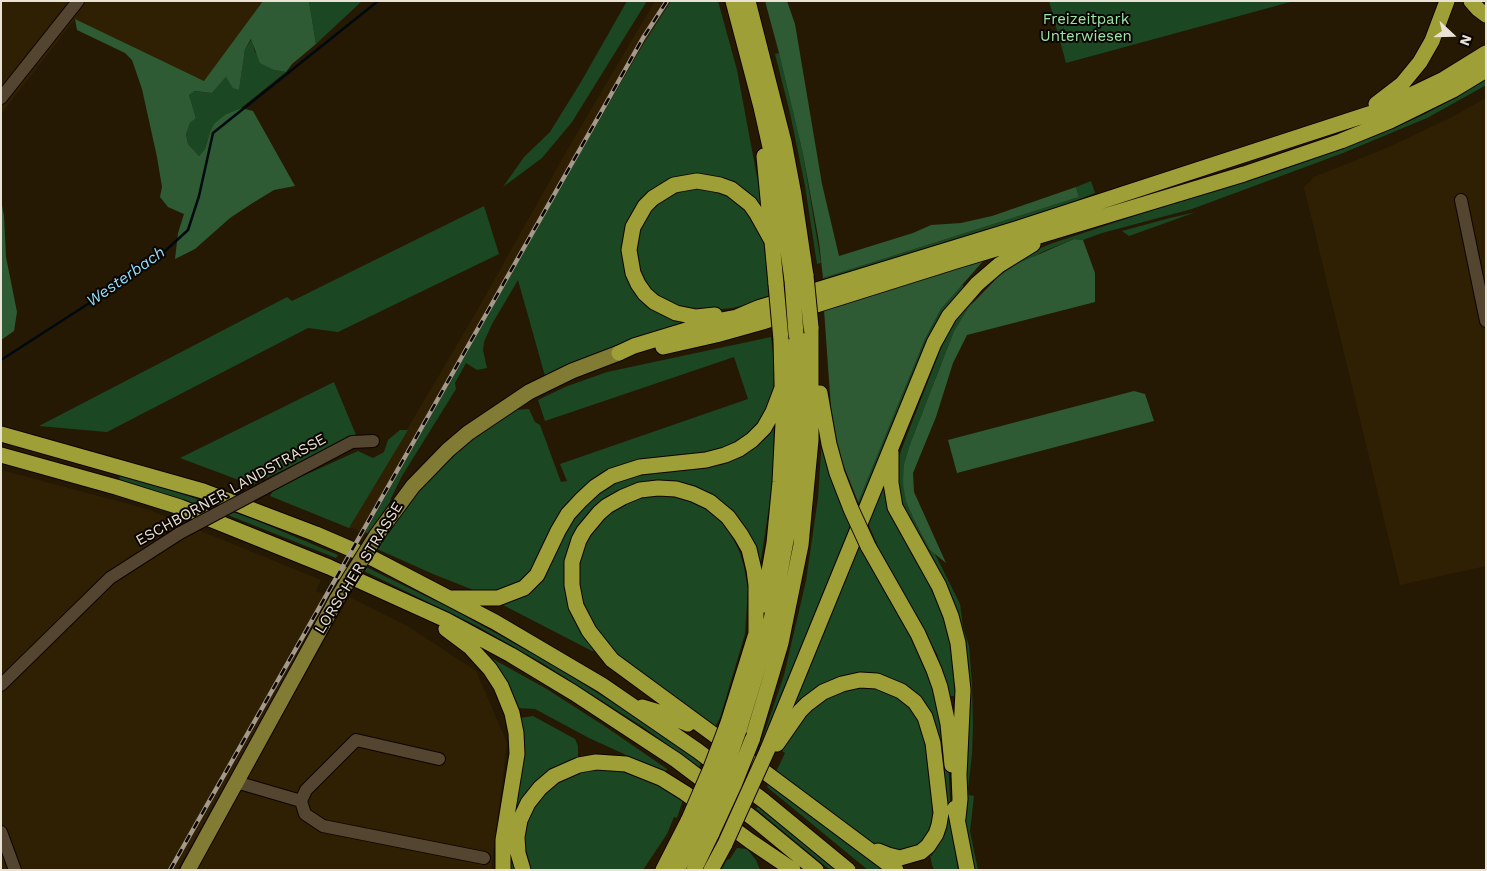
<!DOCTYPE html>
<html>
<head>
<meta charset="utf-8">
<style>
  body { margin:0 }
  #map { position:relative; width:1487px; height:871px; overflow:hidden; background:#251904; font-family:"Work Sans",sans-serif }
  canvas { display:block }
  .frame { position:absolute; inset:0; border:2px solid #eae2d5; pointer-events:none }
  .north { position:absolute; left:1427px; top:10px; width:50px; height:50px; -webkit-text-stroke:4px #0a0501; paint-order:stroke; rotate:111deg; font-size:14px; font-weight:700; line-height:20px; text-align:center; color:#eae2d5 }
  .north::after { content:''; display:block; margin:auto; width:18px; height:22px; background:#eae2d5; clip-path:polygon(50% 0,100% 100%,50% 72%,0 100%) }
</style>
</head>
<body>
<div id="map">
<canvas width="1487" height="871"></canvas>
<div class="frame"></div>
<div class="north">N</div>
</div>
<script>
const c = document.querySelector('canvas').getContext('2d');
c.lineJoin = 'round';
function fill(path, color) {
  c.fillStyle = color;
  c.fill(path, 'evenodd');
}
function poly(rows) {
  const path = new Path2D();
  for (const r of rows) {
    path.moveTo(r[0], r[1]);
    for (let i = 2; i < r.length; i += 2) path.lineTo(r[i], r[i + 1]);
  }
  return path;
}
function strokePath(path, color, width, dash) {
  c.strokeStyle = color;
  c.lineWidth = width;
  c.lineCap = dash ? 'butt' : 'round';
  c.setLineDash(dash || []);
  c.stroke(path);
}
function label(font, color, halo, rows, align = 'center') {
  c.font = font + ' "Work Sans",sans-serif';
  c.lineWidth = 4;
  c.setLineDash([]);
  c.textBaseline = 'middle';
  c.strokeStyle = halo;
  c.fillStyle = color;
  for (const [text, x, y, turn = 0] of rows) {
    c.save();
    c.translate(x, y);
    c.rotate((+turn || 0) * Math.PI / 180);
    c.textAlign = isNaN(turn) ? turn : align;
    if (halo) c.strokeText(text, 0, 0);
    c.fillText(text, 0, 0);
    c.restore();
  }
}
const built = poly([
  [1,1,263,1,204,81,75,19,1,114],
  [655,1,671,1,641,48,572,167,364,534,354,528,349,528,474,316,569,147],
  [1486,98,1486,566,1400,585,1304,187,1314,177,1389,147,1454,116],
  [1,470,147,509,321,580,316,591,330,598,177,870,1,870],
  [349,597,409,627,476,671,507,743,491,870,196,870]
]);
const green = poly([
  [309,1,362,1,316,44],
  [627,1,647,1,572,122,542,158,503,187,524,157,550,132,581,82],
  [671,1,718,1,737,70,763,209,706,175,635,209,633,285,699,321,531,386,545,376,518,280,492,324,484,342,483,350,487,368,477,370,466,363,455,383,456,389,402,476,391,498,390,502,368,534,365,532,572,167,641,48],
  [1049,1,1294,1,1066,63],
  [252,39,255,52,274,70,286,72,241,108,226,114,210,132,205,149,199,156,188,144,186,133,190,123,196,118,189,95,193,91,212,93,226,77,239,89,245,49],
  [779,53,803,154,821,263,817,264,805,186,790,113,775,54],
  [1486,80,1486,85,1481,88,1427,118,1343,153,1192,209,1102,233,1083,240,1074,239,1042,252,994,281,991,278,1036,250,1053,243,1168,205,1277,172,1381,134,1425,114],
  [1091,181,1095,193,1037,216,824,284,823,278,1079,197,1076,187],
  [679,187,719,188,751,214,763,240,767,257,769,299,732,308,693,312,663,302,645,285,635,263,637,228,648,208],
  [484,206,499,254,338,332,308,328,107,432,39,426,287,297,292,301],
  [1196,212,1129,236,1122,231,1170,218],
  [962,285,965,287,861,509,858,501,925,339,941,309],
  [973,296,976,298,968,308,954,331,909,447,904,464,906,502,916,524,930,550,935,554,960,604,963,627,969,646,972,683,973,724,972,754,968,789,969,795,974,796,970,831,978,870,974,870,966,823,964,799,970,691,966,653,904,511,898,489,898,460,902,448,947,333,952,323],
  [771,337,776,379,773,396,769,407,752,434,722,451,604,474,533,574,512,590,481,593,433,574,377,549,387,531,407,505,436,472,467,444,512,410,529,409,535,422,540,425,561,482,567,481,560,464,748,399,734,357,545,421,538,400,565,387,607,372],
  [334,382,356,435,252,485,180,458],
  [774,422,773,468,771,494,758,579,754,555,707,495,628,489,567,562,595,651,592,651,501,604,515,597,571,517,617,478,704,464],
  [400,430,408,430,349,528,270,496,274,489,358,451,373,458,384,452,388,440],
  [822,438,853,530,764,749,760,746,784,675,806,581,818,498],
  [121,474,188,496,216,506,210,509,119,479],
  [887,474,945,619,951,648,957,696,950,696,937,654,876,546,877,544,867,521],
  [661,494,683,498,704,506,719,519,731,534,740,553,744,567,748,589,745,634,720,718,713,730,616,654,593,627,580,598,578,571,581,554,594,529,605,517,625,503,639,498],
  [233,512,260,522,338,555,336,558,228,515],
  [859,543,930,670,948,756,951,823,958,870,934,870,932,865,930,855,932,856,938,754,942,753,928,712,865,676,788,720],
  [366,567,452,609,553,665,623,709,698,760,701,763,699,767,643,727,544,664,477,626,364,571],
  [482,653,545,688,606,727,667,769,664,776,624,754,589,738,535,709,516,708],
  [861,687,874,687,897,697,907,706,916,716,929,745,937,814,925,843,900,853,874,845,775,774,785,753,782,751,807,714,820,701,831,694],
  [533,716,575,739,578,746,578,757,576,761,530,792,518,870,508,870,520,718],
  [606,767,626,770,645,777,683,800,677,818,674,817,667,834,643,870,530,870,522,846,529,811,542,795,559,780,581,770],
  [769,782,888,870,868,870,767,787],
  [758,806,836,870,830,870,756,809],
  [737,848,747,849,756,860,760,870,721,870,727,860,730,859]
]);
const forest = poly([
  [263,1,309,1,316,44,292,64,286,72,274,70,260,63,251,39,245,49,239,90,233,88,226,77,212,93,194,91,189,95,196,118,190,123,186,134,188,144,199,156,205,149,210,132,214,124,226,114,241,108,253,111,295,186,274,190,251,204,230,218,195,249,175,259,178,233,184,214,168,207,160,197,162,187,157,157,142,89,132,60,125,53,77,30,75,19,204,81],
  [765,1,787,1,795,24,822,184,839,256,913,233,931,225,961,223,992,216,1076,187,1079,197,823,278,819,242,803,154,779,53],
  [1,200,4,216,6,257,17,312,14,331,1,340],
  [1074,239,1083,240,1095,273,1095,302,967,335,953,363,936,417,913,473,914,492,946,563,930,550,916,524,906,502,903,483,904,464,909,447,954,331,968,308,998,277,1019,263],
  [984,260,941,309,925,339,858,502,839,454,831,408,824,310],
  [1134,391,1145,394,1154,421,957,473,948,440]
]);
const stream = poly([
  [1,360,153,262,188,230,199,196,213,133,378,1]
]);
const minor = poly([
  [1,98,78,1],
  [1461,200,1486,321],
  [263,489,352,442,373,441],
  [1,685,110,578,180,533],
  [236,782,301,801,305,814,323,826,484,858],
  [301,801,306,790,356,740,439,759],
  [1,832,15,870]
]);
const major = poly([
  [376,536,413,486,448,450,468,433,529,392,572,371,619,353],
  [188,870,337,599]
]);
const highway = poly([
  [733,1,761,107,779,187,792,280],
  [748,1,784,142,794,195,806,276],
  [1471,1,1478,9,1486,15],
  [1376,104,1402,84,1420,62,1432,41,1447,1],
  [764,156,776,284],
  [715,315,696,317,676,313,654,302,645,294,638,284,633,273,629,250,633,227,645,206,653,198,674,185,697,181,720,185,731,189,750,204,757,214,772,241],
  [663,347,716,335,759,323,956,261,1244,174,1341,141,1390,121,1453,90,1486,70],
  [619,353,634,346,716,321,737,317,758,308,1016,229,1375,112,1444,79,1486,53],
  [820,393,829,444,837,473,851,509],
  [1,434,203,491,316,534,374,559,495,622,602,685,698,751,764,801,848,870],
  [891,452,891,483,895,507,939,586,951,616,958,643,963,690,959,775,960,799,958,818],
  [1,455,116,487,180,507,329,567,446,620,511,655,574,693,676,760,754,819,816,870],
  [868,546,918,634,934,670,940,687,948,724,952,765],
  [452,598,498,598,524,588,537,575,558,531,568,514,581,500,595,487,612,476,640,467,706,460,725,455,739,449,752,440,764,428,773,412,782,388],
  [763,605,774,543,780,482,783,423,781,340],
  [446,629,470,647,490,669,501,686,512,713,516,733,517,754,503,840,503,870],
  [642,707,662,713,688,724],
  [728,723,758,627],
  [739,730,769,631,788,530,797,429,796,334],
  [752,740,781,643,801,545,811,440,811,327],
  [777,744,800,711,807,704,823,692,842,684,860,680,877,681,901,691,915,702,925,717,933,743,941,813,939,825,936,834,928,846,921,852,900,858,888,855,878,851],
  [732,748,612,660,589,631,576,606,572,585,572,562,579,540,584,531,599,513,607,506,623,497,640,490,658,488,676,489,693,494,710,502,728,517,741,535,749,549,754,570,756,585,756,636],
  [767,751,934,343,949,316,977,284,999,265,1033,244],
  [750,761,896,870],
  [955,808,967,870],
  [523,870,518,853,517,837,520,820,528,803,540,788,554,776,579,765,596,762,626,764,661,778,685,793,750,841,793,870],
  [663,870,689,819],
  [677,870,700,826],
  [694,870,712,833],
  [711,870,725,844]
]);
const rail = poly([
  [170,870,600,114,643,38,667,1]
]);
const minorBridge = poly([
  [180,533,263,489]
]);
const majorBridge = poly([
  [337,599,376,536]
]);
const highwayBridge = poly([
  [806,276,811,327],
  [792,280,796,334],
  [776,284,781,340],
  [851,509,868,546],
  [689,819,711,768,728,723],
  [700,826,721,780,739,730],
  [712,833,734,785,752,740],
  [725,844,767,751]
]);
const parkNames = [
  ["Freizeitpark",1086,20],
  ["Unterwiesen",1086,37]
];
const streetNames = [
  ["ESCHBORNER LANDSTRASSE",231,490,-29],
  ["LORSCHER STRASSE",359,568,-58]
];
const waterNames = [
  ["Westerbach",126,277,-35]
];
fill(built, '#302003');
fill(green, '#1c4723');
fill(forest, '#2e5b34');
strokePath(stream, '#000910', 2.5);
strokePath(minor, '#0e0400', 14);
strokePath(major, '#0e0400', 17);
strokePath(highway, '#0e0400', 17);
strokePath(minor, '#53452f', 12);
strokePath(major, '#817b34', 15);
strokePath(highway, '#9f9f37', 15);
strokePath(rail, '#a3998a', 4.5);
strokePath(rail, '#0a0501', 2.5, [8]);
strokePath(minorBridge, '#0e0400', 14, []);
strokePath(majorBridge, '#0e0400', 17, []);
strokePath(highwayBridge, '#0e0400', 17, []);
strokePath(minorBridge, '#53452f', 12);
strokePath(majorBridge, '#817b34', 15);
strokePath(highwayBridge, '#9f9f37', 15);
label('15px', '#9ee4a5', '#0a0501', parkNames);
label('15px', '#eae2d5', '#0a0501', streetNames);
label('italic 16px', '#8fdffd', '#0a0501', waterNames);
</script>
</body>
</html>
